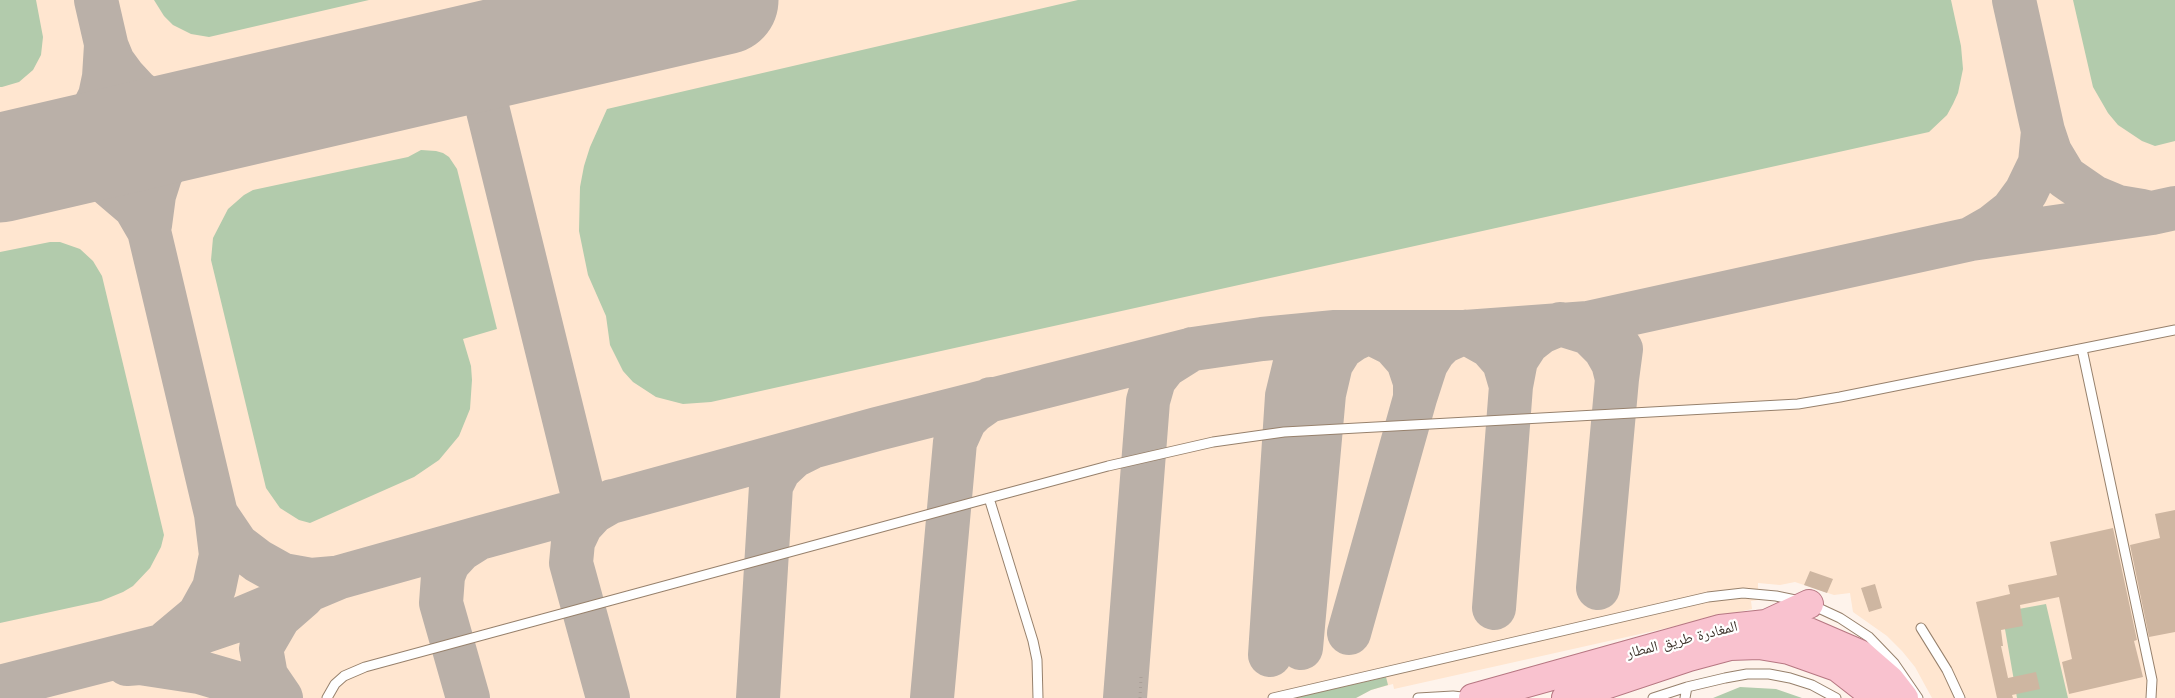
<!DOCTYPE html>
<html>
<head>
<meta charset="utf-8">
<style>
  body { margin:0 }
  canvas { display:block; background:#fef3eb }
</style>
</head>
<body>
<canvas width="2175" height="698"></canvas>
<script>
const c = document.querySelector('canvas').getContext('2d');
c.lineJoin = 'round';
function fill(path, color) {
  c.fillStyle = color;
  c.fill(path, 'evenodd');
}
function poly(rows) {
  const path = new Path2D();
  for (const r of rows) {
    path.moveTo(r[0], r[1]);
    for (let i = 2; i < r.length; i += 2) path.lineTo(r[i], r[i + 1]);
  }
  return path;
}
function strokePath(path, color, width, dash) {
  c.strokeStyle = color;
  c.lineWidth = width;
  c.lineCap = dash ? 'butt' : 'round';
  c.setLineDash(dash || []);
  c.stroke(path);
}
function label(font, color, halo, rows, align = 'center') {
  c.font = font + ' "Work Sans","Noto Naskh Arabic",sans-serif';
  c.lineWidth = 4.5;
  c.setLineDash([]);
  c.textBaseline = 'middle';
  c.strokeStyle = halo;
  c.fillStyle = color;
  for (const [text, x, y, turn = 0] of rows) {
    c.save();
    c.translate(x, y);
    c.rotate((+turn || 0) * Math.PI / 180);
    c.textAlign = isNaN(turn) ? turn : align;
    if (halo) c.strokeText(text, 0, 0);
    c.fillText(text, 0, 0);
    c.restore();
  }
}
const built = poly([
  [0,0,2175,0,2175,698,1932,698,1915,667,1902,651,1887,636,1853,612,1850,593,1834,595,1795,582,1780,585,1758,583,1758,600,1751,601,1752,609,1394,689,1393,684,1371,690,1356,698,0,698]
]);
const green = poly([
  [0,0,36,0,43,37,41,55,33,70,19,82,2,87,0,87],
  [154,0,369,0,209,37,191,34,173,25,164,16],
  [1078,0,1951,0,1961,46,1963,69,1958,93,1953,104,1947,115,1929,132,711,402,683,404,656,397,633,382,623,371,610,345,606,316,588,275,579,231,580,187,584,166,590,147,607,109],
  [2073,0,2175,0,2175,141,2155,146,2142,141,2118,125,2108,113,2093,87],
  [421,150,436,151,443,153,449,157,457,169,497,329,463,339,471,366,472,380,470,409,459,436,439,460,414,477,310,523,299,520,280,508,266,488,211,260,213,238,228,209,244,195,253,190,408,157],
  [50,242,60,242,80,249,93,261,102,276,164,535,161,547,150,568,133,586,123,592,101,601,0,623,0,252],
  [2046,604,2068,698,2017,698,2002,612],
  [1386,677,1388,685,1371,690,1356,698,1294,698],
  [1740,687,1776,689,1802,698,1713,698]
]);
const taxiway = poly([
  [96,0,147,222],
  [475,58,586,508],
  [2043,131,2050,152,2065,177,2094,197,2118,207,2142,211],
  [150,225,154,195,161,173,172,157,186,140,224,119,298,99],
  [1972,238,1993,226,2012,211,2026,192,2040,163,2043,131,2014,0],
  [216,514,237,545,258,561,283,575,311,580,334,578],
  [1598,588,1617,379,1621,349],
  [1494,608,1511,386,1516,360,1527,343,1541,332,1560,324,1589,333,1605,349,1613,363,1617,379],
  [1349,633,1415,398,1426,364,1434,351,1443,342,1465,332,1490,346,1504,362,1511,386],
  [168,641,199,615,214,588,221,555,216,514,149,231,135,207,101,178,57,163,0,168,53,151,71,138,90,116,100,96,104,77,106,45,113,62,124,77,137,91,154,104,176,113,199,117,217,118],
  [1301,648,1324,394,1331,364,1341,348,1354,339,1369,332,1393,344,1408,361,1415,382,1415,398],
  [1270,655,1287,396,1294,367,1301,353,1313,343,1335,332],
  [127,664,140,663,199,672,254,688,273,698],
  [0,687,161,646,235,621,340,577,479,538,877,429,1193,349,1262,339,1335,332,1465,332,1588,323,1971,239,2152,213,2175,208],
  [281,698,266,676,261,648,279,617,303,596],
  [468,698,441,603,443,576,448,563,460,550,479,538],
  [608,698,571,563,573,542,581,525,593,512,612,501],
  [758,698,771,486,779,470,794,456,810,448],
  [932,698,955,442,965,420,974,411,991,399],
  [1125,698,1148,401,1154,380,1165,366,1192,349]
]);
const runway = poly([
  [0,168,724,0]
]);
const building = poly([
  [2175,510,2175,632,2149,637,2130,545,2160,538,2155,514],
  [2113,528,2137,640,2134,641,2143,677,2069,694,2062,662,2072,659,2059,597,2020,605,2023,626,2001,630,2003,646,2001,646,2008,678,2036,672,2040,689,2012,695,2013,698,1997,698,1976,602,2010,594,2008,585,2057,575,2050,542],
  [1810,571,1833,579,1827,593,1804,585],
  [1875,584,1882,608,1869,612,1861,588]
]);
const path = poly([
  [1140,698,1141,677]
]);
const lane = poly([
  [2082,349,2152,680,2151,698],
  [989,498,1033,641,1037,660,1038,698],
  [1812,605,1840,618,1869,637,1894,663,1918,698],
  [1921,628,1947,670,1960,698],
  [327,698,335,684,344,676,365,667,989,498,1108,466,1213,442,1284,432,1798,404,1840,397,2175,330],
  [1273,698,1708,597,1743,593,1776,596,1800,601],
  [1418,698,1453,696,1471,698],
  [1653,698,1687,687,1725,678,1747,674,1769,674,1790,678,1812,685,1836,698],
  [1685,698,1687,687]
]);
const primary = poly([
  [1766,624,1809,604],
  [1473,698,1720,629,1766,624,1809,632,1860,654,1890,680,1904,698],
  [1566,698,1689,657,1730,646,1759,645,1789,650,1837,667,1877,698]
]);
const streetNames = [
  ["المغادرة طريق المطار",1682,640,-14]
];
fill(built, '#ffe6d0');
fill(green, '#b2cbac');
strokePath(taxiway, '#bab0a8', 44);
strokePath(runway, '#bab0a8', 109);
fill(building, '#ceb6a1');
strokePath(lane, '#97816c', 11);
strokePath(primary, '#b67782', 30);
strokePath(path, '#aba098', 3, [1, 4]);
strokePath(lane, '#fff', 9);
strokePath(primary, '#f9c2cf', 28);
label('15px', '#40362e', '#fff', streetNames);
</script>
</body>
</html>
